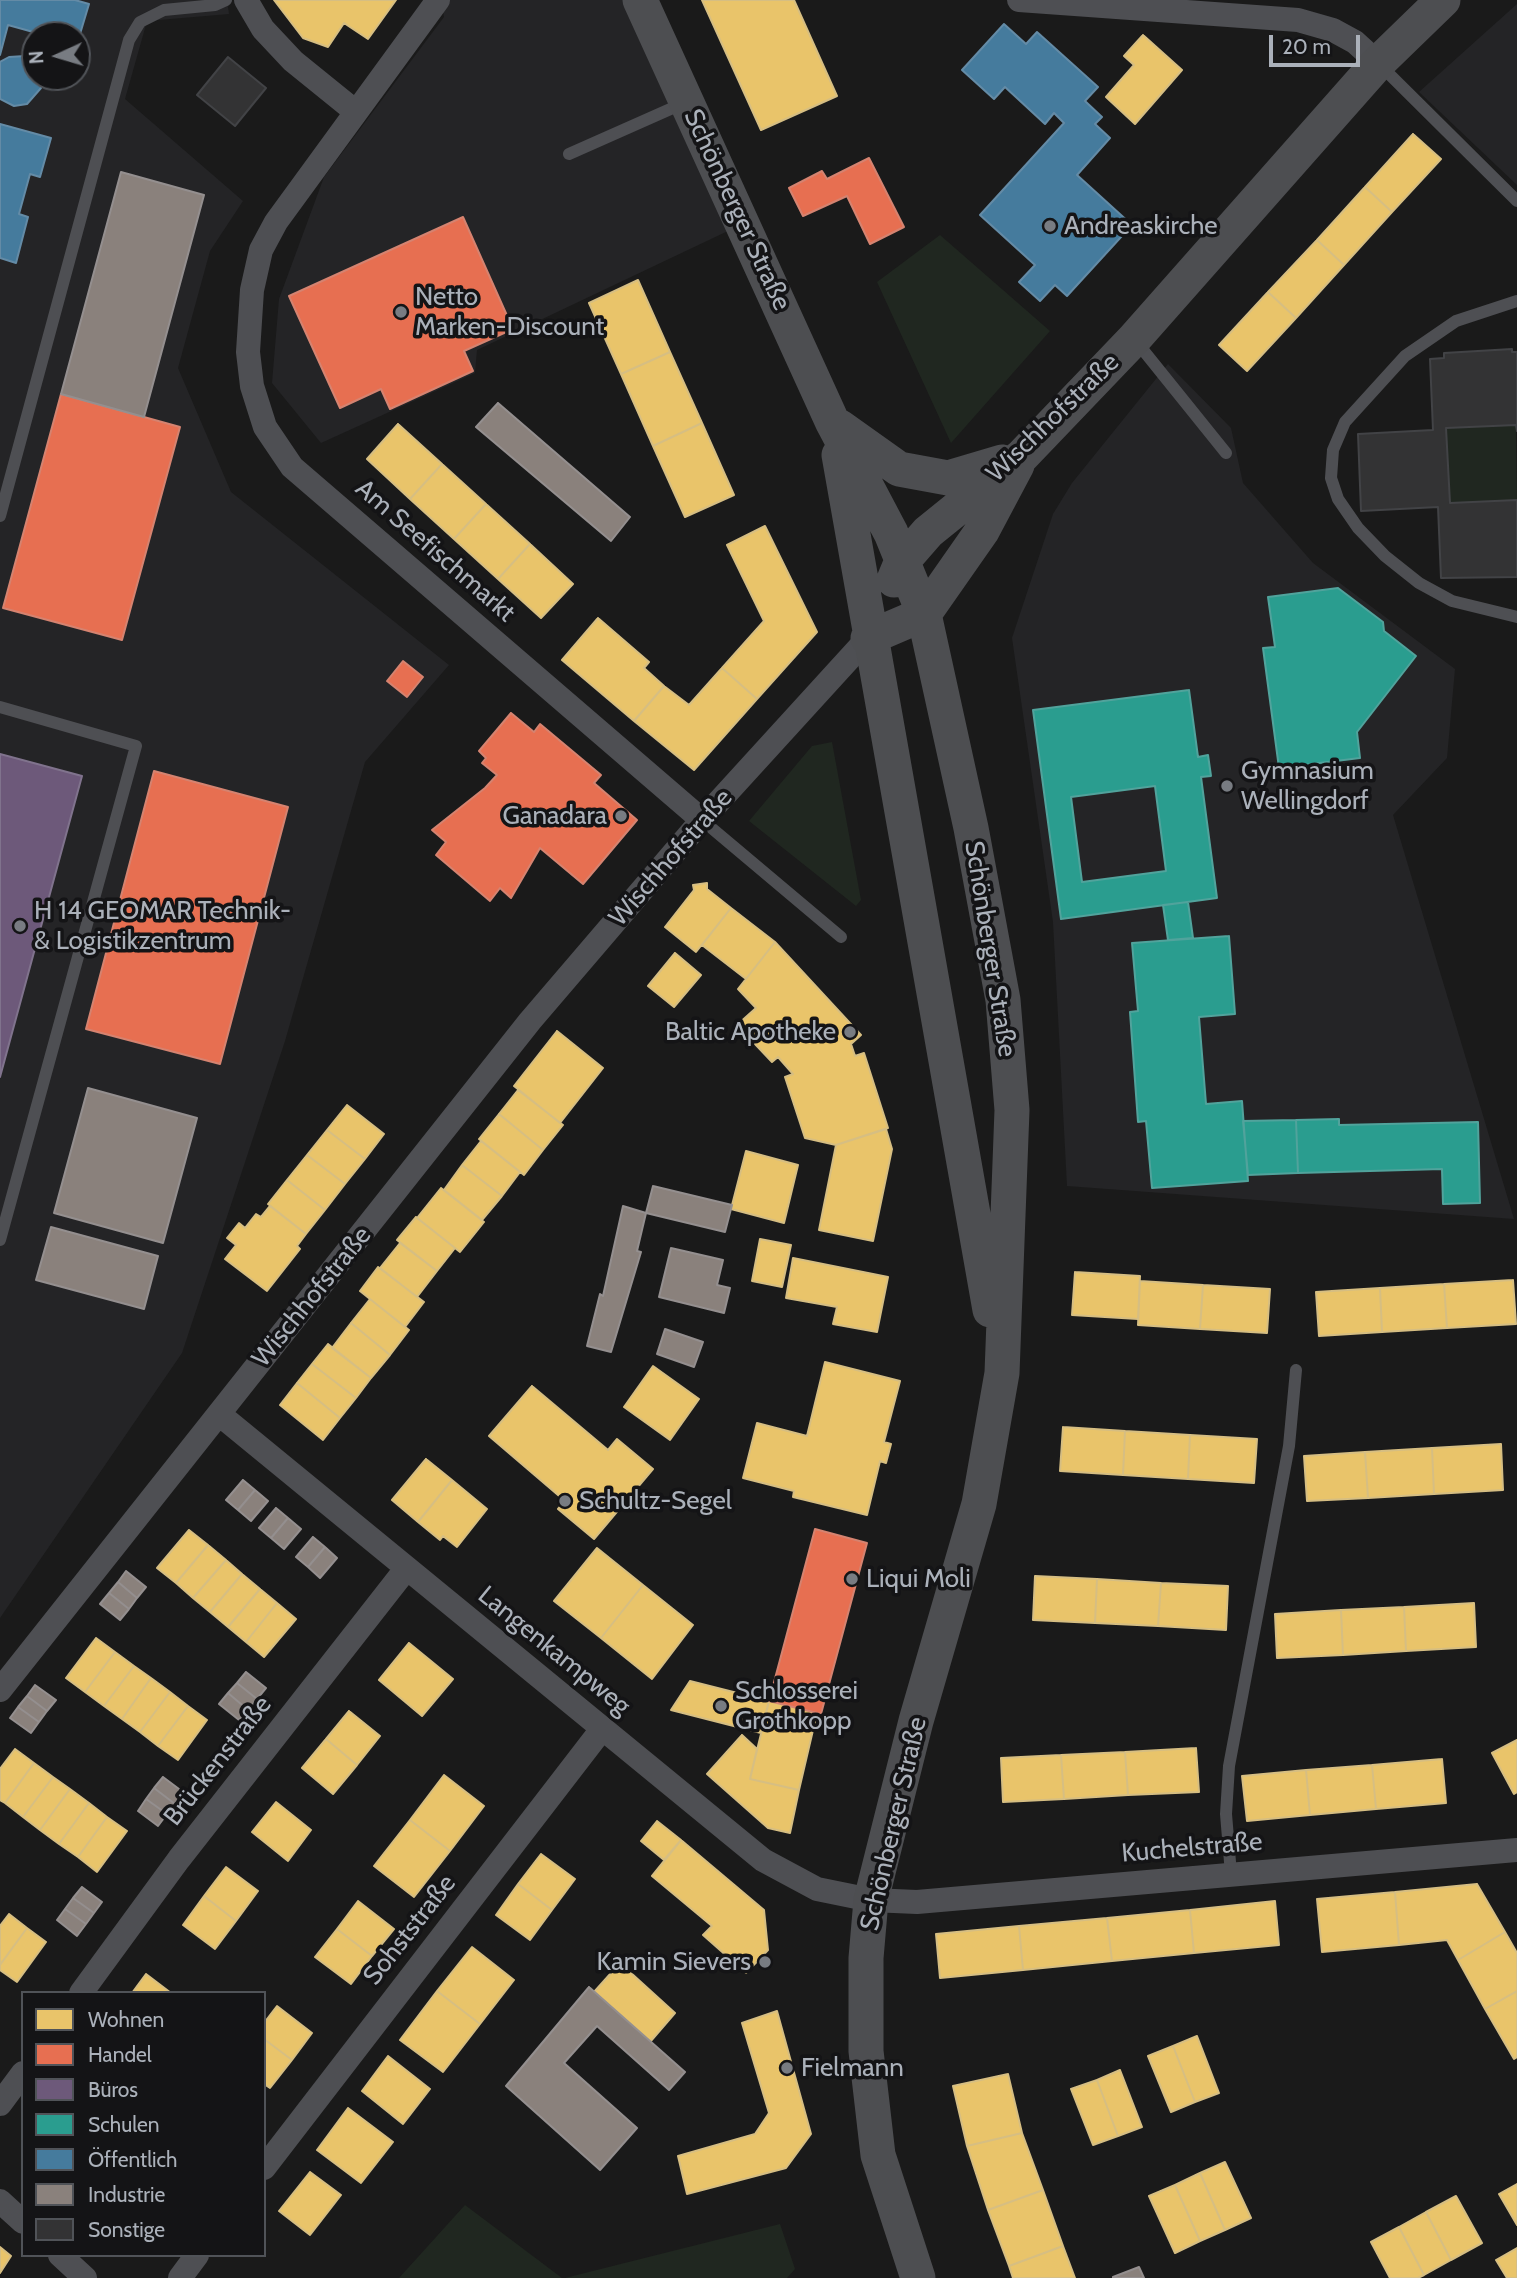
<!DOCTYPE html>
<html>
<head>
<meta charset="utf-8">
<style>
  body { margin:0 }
  #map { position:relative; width:1517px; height:2278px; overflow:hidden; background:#1a1a1a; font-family:Cabin,sans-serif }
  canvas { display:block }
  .legend { position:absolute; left:21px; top:1991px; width:245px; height:266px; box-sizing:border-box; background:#141416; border:2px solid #505358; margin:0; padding:9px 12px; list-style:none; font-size:21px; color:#abb1ba }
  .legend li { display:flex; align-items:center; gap:14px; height:35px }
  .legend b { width:35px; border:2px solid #505358 }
  .north { position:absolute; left:21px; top:21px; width:70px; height:70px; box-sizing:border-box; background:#141416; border:2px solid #505358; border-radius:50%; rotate:266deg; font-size:19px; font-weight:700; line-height:28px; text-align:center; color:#abb1ba }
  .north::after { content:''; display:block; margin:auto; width:24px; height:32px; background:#787c82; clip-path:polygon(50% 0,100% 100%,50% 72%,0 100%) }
  .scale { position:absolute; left:1269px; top:35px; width:91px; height:32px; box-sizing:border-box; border:4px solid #abb1ba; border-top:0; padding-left:9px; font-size:21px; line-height:24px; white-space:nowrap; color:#abb1ba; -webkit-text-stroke:5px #141416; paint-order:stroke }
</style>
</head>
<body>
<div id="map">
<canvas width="1517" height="2278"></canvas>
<ul class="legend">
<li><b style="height:19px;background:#e9c46a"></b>Wohnen</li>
<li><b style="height:19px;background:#e76f51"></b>Handel</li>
<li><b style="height:19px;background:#6d597a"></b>Büros</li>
<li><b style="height:19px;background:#2a9d8f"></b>Schulen</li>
<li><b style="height:19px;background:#457b9d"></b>Öffentlich</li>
<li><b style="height:19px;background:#8a817c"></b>Industrie</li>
<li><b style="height:19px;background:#333334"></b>Sonstige</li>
</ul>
<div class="north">N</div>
<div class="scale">20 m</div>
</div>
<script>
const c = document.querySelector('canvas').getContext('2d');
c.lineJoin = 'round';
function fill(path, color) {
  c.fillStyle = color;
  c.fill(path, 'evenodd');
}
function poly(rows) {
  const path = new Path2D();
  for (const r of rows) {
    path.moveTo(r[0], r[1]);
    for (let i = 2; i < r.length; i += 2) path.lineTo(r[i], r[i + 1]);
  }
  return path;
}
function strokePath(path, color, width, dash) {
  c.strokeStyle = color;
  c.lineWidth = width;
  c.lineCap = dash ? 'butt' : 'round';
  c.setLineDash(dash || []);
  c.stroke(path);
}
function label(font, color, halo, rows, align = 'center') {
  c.font = font + ' Cabin,sans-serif';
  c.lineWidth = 7;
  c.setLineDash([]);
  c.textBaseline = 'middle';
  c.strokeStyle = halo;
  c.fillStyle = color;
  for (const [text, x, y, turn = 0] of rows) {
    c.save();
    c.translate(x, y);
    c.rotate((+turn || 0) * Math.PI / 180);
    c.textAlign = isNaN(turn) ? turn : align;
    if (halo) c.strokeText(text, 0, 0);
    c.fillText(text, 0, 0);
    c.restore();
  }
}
const built = poly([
  [0,0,227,0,229,14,147,21,125,99,243,201,210,251,178,368,231,492,449,665,365,762,285,1041,182,1353,0,1618],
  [35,35,77,35,77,77,35,77],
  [441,0,624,0,730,230,477,350,475,373,321,443,272,383,279,299,324,177,444,17],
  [1517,4,1517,185,1419,92],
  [1168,364,1231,428,1243,483,1313,563,1455,669,1447,758,1393,815,1514,1219,1067,1186,1053,922,1012,638,1053,514,1072,483]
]);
const green = poly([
  [940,235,1050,331,951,443,877,282],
  [1516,425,1517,500,1450,503,1446,428],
  [832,742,861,900,856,906,749,821,812,746],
  [465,2205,562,2278,399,2278],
  [780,2224,795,2269,787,2278,565,2278]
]);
const homes = poly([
  [274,0,396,0,368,39,344,23,328,47,303,38,274,0],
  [702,0,794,0,837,96,761,130,702,0],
  [1143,35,1182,70,1135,124,1106,97,1134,65,1124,56,1143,35],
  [1413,134,1441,159,1392,212,1365,187,1413,134],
  [1365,187,1392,212,1344,265,1317,240,1365,187],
  [1317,240,1344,265,1296,318,1268,292,1317,240],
  [638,280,670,352,621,374,589,303,638,280],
  [1268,292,1296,318,1247,371,1219,345,1268,292],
  [670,352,702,423,653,446,621,374,670,352],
  [702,423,734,495,685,517,653,446,702,423],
  [398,424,442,464,410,499,367,459,398,424],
  [442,464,486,504,454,539,410,499,442,464],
  [486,504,530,544,498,579,454,539,486,504],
  [765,526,817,632,757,699,722,668,764,621,727,545,765,526],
  [530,544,573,584,541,618,498,579,530,544],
  [598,618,649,662,644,668,664,686,634,721,562,660,598,618],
  [722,668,757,699,694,770,634,721,664,686,689,705,722,668],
  [707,883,707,889,731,908,696,952,665,927,694,890,693,885,707,883],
  [731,908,775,942,746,979,702,945,731,908],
  [775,942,861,1035,851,1044,855,1056,864,1053,888,1128,836,1145,805,1138,785,1077,793,1074,778,1057,772,1062,737,1025,756,1008,738,989,775,942],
  [675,953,701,975,674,1007,648,986,675,953],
  [557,1031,603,1068,560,1123,514,1086,557,1031],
  [518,1090,563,1125,543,1150,499,1114,518,1090],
  [347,1105,384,1134,365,1159,327,1130,347,1105],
  [499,1114,543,1150,524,1175,479,1139,499,1114],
  [886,1129,892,1149,873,1241,819,1230,836,1145,886,1129],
  [327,1130,365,1159,345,1184,307,1155,327,1130],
  [481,1141,520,1172,502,1196,462,1165,481,1141],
  [746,1151,798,1165,784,1223,731,1209,746,1151],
  [307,1155,345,1184,325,1210,287,1180,307,1155],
  [462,1165,502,1196,482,1220,444,1190,462,1165],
  [287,1180,325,1210,306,1234,268,1204,287,1180],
  [441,1188,484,1222,460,1252,417,1218,441,1188],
  [270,1206,306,1234,297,1246,300,1249,267,1291,225,1259,236,1245,227,1238,239,1223,245,1228,256,1214,261,1217,270,1206],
  [416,1217,455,1248,437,1271,397,1240,416,1217],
  [760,1239,791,1245,782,1287,752,1281,760,1239],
  [400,1243,437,1271,417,1297,380,1268,400,1243],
  [793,1258,888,1277,877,1332,833,1324,837,1307,786,1298,793,1258],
  [378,1267,424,1302,405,1327,360,1291,378,1267],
  [1075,1272,1140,1276,1138,1319,1072,1315,1075,1272],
  [1513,1280,1516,1324,1447,1328,1444,1284,1513,1280],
  [1140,1281,1203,1285,1200,1329,1138,1325,1140,1281],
  [1444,1284,1447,1328,1382,1332,1380,1288,1444,1284],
  [1203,1285,1270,1289,1267,1333,1200,1329,1203,1285],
  [1380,1288,1382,1332,1319,1336,1316,1292,1380,1288],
  [370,1299,409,1330,390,1355,351,1323,370,1299],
  [351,1323,390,1355,371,1378,332,1348,351,1323],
  [328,1344,371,1378,356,1398,312,1364,328,1344],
  [825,1362,900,1381,884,1442,891,1444,886,1463,880,1461,867,1515,793,1497,794,1491,743,1478,757,1423,807,1436,825,1362],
  [312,1364,356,1398,340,1418,297,1383,312,1364],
  [653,1366,699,1399,670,1440,624,1407,653,1366],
  [297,1383,340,1418,323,1440,280,1405,297,1383],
  [532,1386,608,1450,617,1439,653,1469,594,1539,558,1509,565,1501,489,1436,532,1386],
  [1063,1427,1125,1431,1123,1475,1060,1471,1063,1427],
  [1125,1431,1190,1435,1188,1479,1123,1475,1125,1431],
  [1190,1435,1257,1439,1254,1483,1188,1479,1190,1435],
  [1501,1444,1503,1490,1434,1494,1432,1448,1501,1444],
  [1432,1448,1434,1494,1368,1498,1365,1452,1432,1448],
  [1365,1452,1368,1498,1307,1501,1304,1456,1365,1452],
  [426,1459,452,1480,418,1522,392,1500,426,1459],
  [452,1480,487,1509,457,1547,443,1536,440,1540,418,1522,452,1480],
  [189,1530,208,1545,176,1583,157,1568,189,1530],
  [208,1545,226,1560,193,1598,176,1583,208,1545],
  [597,1548,643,1585,601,1638,554,1601,597,1548],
  [226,1560,242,1574,210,1612,193,1598,226,1560],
  [242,1574,260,1589,228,1627,210,1612,242,1574],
  [1035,1576,1097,1579,1095,1623,1033,1620,1035,1576],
  [1097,1579,1161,1583,1158,1626,1095,1623,1097,1579],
  [1161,1583,1228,1586,1226,1630,1158,1626,1161,1583],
  [643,1585,693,1625,652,1679,601,1638,643,1585],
  [260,1589,277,1603,246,1642,228,1627,260,1589],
  [277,1603,296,1619,264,1657,246,1642,277,1603],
  [1474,1603,1476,1647,1406,1651,1404,1607,1474,1603],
  [1404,1607,1406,1651,1343,1655,1341,1610,1404,1607],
  [1341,1610,1343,1655,1277,1658,1275,1614,1341,1610],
  [96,1638,115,1652,85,1692,66,1678,96,1638],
  [409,1643,453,1679,422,1716,379,1680,409,1643],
  [115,1652,134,1666,104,1706,85,1692,115,1652],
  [134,1666,151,1678,122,1719,104,1706,134,1666],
  [151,1678,170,1692,140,1732,122,1719,151,1678],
  [690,1681,769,1701,761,1733,671,1710,690,1681],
  [170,1692,188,1706,158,1746,140,1732,170,1692],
  [769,1701,817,1713,799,1790,750,1779,769,1701],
  [188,1706,207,1720,178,1760,158,1746,188,1706],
  [349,1711,380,1736,357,1765,326,1739,349,1711],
  [742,1735,757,1749,750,1779,799,1790,790,1833,768,1828,707,1774,742,1735],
  [326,1739,357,1765,333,1794,302,1768,326,1739],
  [1517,1740,1517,1792,1514,1794,1492,1753,1517,1740],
  [1196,1748,1199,1792,1128,1795,1125,1752,1196,1748],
  [15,1749,34,1763,5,1803,0,1800,0,1769,15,1749],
  [1125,1752,1128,1795,1064,1799,1061,1755,1125,1752],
  [1061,1755,1064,1799,1003,1802,1001,1758,1061,1755],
  [1442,1759,1446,1803,1376,1809,1372,1765,1442,1759],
  [34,1763,53,1777,23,1817,5,1803,34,1763],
  [1372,1765,1376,1809,1310,1815,1306,1770,1372,1765],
  [1306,1770,1310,1815,1247,1821,1242,1776,1306,1770],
  [444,1775,484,1806,450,1851,410,1820,444,1775],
  [53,1777,70,1789,40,1830,23,1817,53,1777],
  [70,1789,89,1803,59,1844,40,1830,70,1789],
  [276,1802,311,1830,288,1861,252,1832,276,1802],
  [89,1803,107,1817,78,1857,59,1844,89,1803],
  [107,1817,127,1831,97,1872,78,1857,107,1817],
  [410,1820,450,1851,414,1897,374,1866,410,1820],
  [657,1821,681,1840,664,1860,641,1841,657,1821],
  [681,1840,764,1910,768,1950,746,1973,703,1935,712,1926,652,1876,681,1840],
  [541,1854,575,1879,552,1910,518,1884,541,1854],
  [226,1867,258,1891,236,1921,204,1896,226,1867],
  [518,1884,552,1910,530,1940,496,1915,518,1884],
  [1477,1884,1505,1932,1458,1960,1447,1940,1399,1945,1395,1892,1477,1884],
  [1395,1892,1399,1945,1322,1952,1317,1899,1395,1892],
  [204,1896,236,1921,215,1949,183,1925,204,1896],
  [358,1901,394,1929,372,1956,337,1929,358,1901],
  [1275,1901,1279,1945,1194,1953,1190,1910,1275,1901],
  [1190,1910,1194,1953,1112,1961,1107,1918,1190,1910],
  [9,1914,27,1928,0,1965,0,1926,9,1914],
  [1107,1918,1112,1961,1023,1970,1019,1926,1107,1918],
  [1019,1926,1023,1970,940,1978,936,1934,1019,1926],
  [27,1928,46,1942,17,1982,0,1970,0,1965,27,1928],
  [337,1929,372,1956,351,1984,315,1957,337,1929],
  [1505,1932,1517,1953,1517,1991,1485,2009,1458,1960,1505,1932],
  [472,1947,514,1980,480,2024,437,1991,472,1947],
  [620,1963,675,2013,650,2042,594,1992,620,1963],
  [146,1974,171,1993,132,1993,146,1974],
  [437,1991,480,2024,443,2072,400,2040,437,1991],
  [1517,1991,1517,2057,1514,2059,1485,2009,1517,1991],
  [277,2006,312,2033,292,2060,264,2039,264,2023,277,2006],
  [777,2011,811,2134,786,2168,687,2194,678,2156,755,2134,769,2113,742,2023,777,2011],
  [1197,2036,1219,2093,1195,2102,1173,2046,1197,2036],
  [264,2039,292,2060,270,2088,264,2084,264,2039],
  [1173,2046,1195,2102,1171,2112,1148,2056,1173,2046],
  [388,2056,430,2089,403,2124,362,2091,388,2056],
  [1120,2070,1142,2127,1118,2136,1097,2080,1120,2070],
  [1008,2074,1022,2133,967,2146,953,2086,1008,2074],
  [1097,2080,1118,2136,1093,2145,1071,2089,1097,2080],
  [348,2108,393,2142,361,2183,317,2150,348,2108],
  [1022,2133,1043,2190,988,2210,967,2146,1022,2133],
  [1225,2162,1251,2218,1225,2230,1200,2173,1225,2162],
  [310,2172,341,2195,310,2235,279,2211,310,2172],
  [1200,2173,1225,2230,1200,2241,1175,2185,1200,2173],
  [1517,2184,1517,2225,1499,2194,1517,2184],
  [1175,2185,1200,2241,1175,2253,1149,2196,1175,2185],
  [1043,2190,1063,2246,1009,2266,988,2210,1043,2190],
  [1456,2196,1482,2243,1451,2260,1426,2212,1456,2196],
  [1426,2212,1451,2260,1424,2275,1399,2227,1426,2212],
  [1399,2227,1424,2275,1418,2278,1390,2278,1371,2242,1399,2227],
  [1063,2246,1075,2278,1013,2278,1009,2266,1063,2246],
  [0,2247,11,2256,0,2273,0,2247],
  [1517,2248,1517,2278,1507,2278,1496,2260,1517,2248]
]);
const shops = poly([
  [869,158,904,227,870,244,847,196,803,216,789,188,822,171,827,179,869,158],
  [463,217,513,329,464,351,473,371,390,409,381,389,340,408,289,296,463,217],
  [61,394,180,427,122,640,3,608,61,394],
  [403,661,423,677,407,697,387,681,403,661],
  [511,713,534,732,540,724,601,775,594,783,637,820,583,884,540,848,511,898,500,888,490,901,436,855,446,842,432,830,485,788,497,775,482,763,486,758,479,751,511,713],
  [154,771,288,807,220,1064,86,1029,154,771],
  [815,1529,867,1543,821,1714,769,1701,815,1529]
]);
const offices = poly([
  [0,754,82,776,0,1077,0,754]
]);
const schools = poly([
  [1338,588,1383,622,1384,631,1416,656,1357,732,1360,758,1279,768,1263,648,1275,647,1268,597,1338,588],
  [1189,690,1198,757,1208,755,1211,776,1201,777,1217,898,1061,919,1033,710,1189,690],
  [1155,786,1166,871,1082,882,1071,797,1155,786],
  [1188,902,1193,938,1168,940,1163,905,1188,902],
  [1229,936,1235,1014,1199,1017,1206,1104,1242,1101,1248,1181,1152,1188,1146,1121,1138,1122,1130,1012,1138,1011,1132,943,1229,936],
  [1339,1119,1339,1125,1478,1122,1480,1203,1443,1204,1442,1169,1298,1173,1296,1120,1339,1119],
  [1296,1120,1298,1173,1248,1175,1243,1121,1296,1120]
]);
const public = poly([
  [0,0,75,0,89,4,77,44,77,35,44,35,8,25,0,55,0,0],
  [1004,24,1026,44,1037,32,1098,87,1085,101,1102,117,1095,124,1110,138,1077,175,1132,225,1067,296,1055,285,1040,301,1019,282,1035,265,980,215,1064,123,1054,113,1045,124,1005,87,994,99,962,70,1004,24],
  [25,56,35,63,35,77,42,77,41,88,27,104,14,106,0,99,0,62,9,57,25,56],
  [0,124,51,138,40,177,30,174,19,214,28,217,16,263,0,258,0,124]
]);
const industry = poly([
  [121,172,204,195,144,417,61,394,121,172],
  [498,403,630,517,611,541,476,427,498,403],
  [88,1088,197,1118,163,1243,54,1213,88,1088],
  [653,1186,732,1205,725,1232,646,1213,653,1186],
  [623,1206,646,1213,637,1251,641,1252,611,1352,587,1346,600,1294,603,1296,623,1206],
  [51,1227,158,1256,144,1309,36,1280,51,1227],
  [671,1248,723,1260,717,1285,730,1288,724,1313,659,1297,671,1248],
  [665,1329,703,1342,694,1367,657,1354,665,1329],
  [243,1480,255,1490,238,1510,226,1500,243,1480],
  [255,1490,268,1501,251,1521,238,1510,255,1490],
  [276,1508,288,1518,271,1538,259,1528,276,1508],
  [288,1518,301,1529,284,1549,271,1538,288,1518],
  [313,1537,325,1547,308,1567,296,1557,313,1537],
  [325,1547,337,1558,320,1578,308,1567,325,1547],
  [126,1571,146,1587,137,1598,118,1582,126,1571],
  [118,1582,137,1598,129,1609,109,1593,118,1582],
  [109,1593,129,1609,120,1620,100,1604,109,1593],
  [246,1672,266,1688,257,1699,237,1683,246,1672],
  [237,1683,257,1699,248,1710,228,1693,237,1683],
  [35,1685,56,1700,47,1711,27,1696,35,1685],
  [228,1693,248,1710,239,1720,219,1704,228,1693],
  [27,1696,47,1711,39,1722,18,1707,27,1696],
  [18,1707,39,1722,31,1733,10,1718,18,1707],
  [163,1777,183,1792,175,1804,154,1788,163,1777],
  [154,1788,175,1804,167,1814,146,1799,154,1788],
  [146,1799,167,1814,158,1826,138,1811,146,1799],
  [82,1887,102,1902,94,1913,73,1898,82,1887],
  [73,1898,94,1913,86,1924,65,1909,73,1898],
  [65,1909,86,1924,77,1936,57,1920,65,1909],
  [589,1987,685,2072,669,2090,597,2026,564,2063,637,2128,600,2170,506,2086,589,1987],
  [1139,2267,1144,2278,1113,2278,1113,2277,1139,2267]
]);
const building = poly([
  [228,57,266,88,235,126,197,95,228,57],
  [1512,349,1512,352,1517,352,1517,431,1516,425,1446,428,1450,503,1517,500,1517,577,1441,578,1438,507,1361,511,1358,434,1433,430,1430,359,1444,358,1444,353,1512,349]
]);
const lane = poly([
  [1381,66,1517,201],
  [569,154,684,103],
  [1517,301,1456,321,1405,356,1345,422,1333,450,1331,478,1338,499,1358,528,1385,556,1419,583,1452,601,1517,617],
  [1135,340,1226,453],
  [0,516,129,40,140,22,164,10,215,5,226,0],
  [0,707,136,746,0,1240],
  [702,820,841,937],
  [1231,1874,1226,1814,1229,1766,1289,1446,1296,1370]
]);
const street = poly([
  [246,0,263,29,293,61,356,112],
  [438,0,276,222,261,250,252,290,248,352,252,386,265,427,292,467,702,820],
  [1019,0,1298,20,1333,30,1355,42,1378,63],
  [219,1414,763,1860,817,1889,871,1900,917,1902,1517,1850],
  [0,1690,530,1021,702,820,868,638],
  [81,1993,179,1859,406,1569],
  [0,2104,23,2073],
  [264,2168,602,1729],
  [0,2201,23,2222],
  [60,2255,85,2278],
  [180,2278,197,2255]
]);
const secondary = poly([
  [640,0,832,421,891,533,924,614,971,828,1003,1000,1012,1110,1002,1373,979,1504,916,1721,871,1900,866,1958,866,2051,878,2155,918,2278],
  [840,427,899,469,948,478,1002,462],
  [839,455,990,1310],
  [894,580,901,563,928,532,1022,456,1134,339,1378,63,1443,0],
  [868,638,924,614,982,531,1017,465]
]);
const markers = [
  [1050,226,7,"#787c82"],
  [401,312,7,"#787c82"],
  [1227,786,7,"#787c82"],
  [621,816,7,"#787c82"],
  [20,926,7,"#787c82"],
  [850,1032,7,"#787c82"],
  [565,1501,7,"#787c82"],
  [852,1579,7,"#787c82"],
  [721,1706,7,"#787c82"],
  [765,1962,7,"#787c82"],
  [787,2068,7,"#787c82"]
];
const streetNames = [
  ["Schönberger Straße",737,210,65],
  ["Wischhofstraße",1053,418,-44],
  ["Am Seefischmarkt",435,551,41],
  ["Wischhofstraße",671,858,-49],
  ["Schönberger Straße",990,949,81],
  ["Wischhofstraße",312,1297,-51],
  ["Langenkampweg",554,1651,39],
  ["Brückenstraße",218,1761,-52],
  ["Schönberger Straße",894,1824,-77],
  ["Kuchelstraße",1192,1848,-5],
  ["Sohststraße",410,1930,-52]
];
const poiNames = [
  ["Andreaskirche",1064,226],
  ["Netto",415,297],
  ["Marken-Discount",415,327],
  ["Gymnasium",1241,771],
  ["Wellingdorf",1241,801],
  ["Ganadara",607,816,"right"],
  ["H 14 GEOMAR Technik-",34,911],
  ["& Logistikzentrum",34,941],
  ["Baltic Apotheke",836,1032,"right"],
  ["Schultz-Segel",579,1501],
  ["Liqui Moli",866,1579],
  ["Schlosserei",735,1691],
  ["Grothkopp",735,1721],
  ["Kamin Sievers",751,1962,"right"],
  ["Fielmann",801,2068]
];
fill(built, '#242426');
fill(green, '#202720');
fill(homes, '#e9c46a');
strokePath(homes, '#d6be82', 2);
fill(shops, '#e76f51');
strokePath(shops, '#d58370', 2);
fill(offices, '#6d597a');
strokePath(offices, '#80738d', 2);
fill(schools, '#2a9d8f');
strokePath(schools, '#51a39c', 2);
fill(public, '#457b9d');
strokePath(public, '#648ba6', 2);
fill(industry, '#8a817c');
strokePath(industry, '#948f8f', 2);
fill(building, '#333334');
strokePath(building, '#424346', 2);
strokePath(lane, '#4e4f53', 12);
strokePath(street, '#4e4f53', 24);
strokePath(secondary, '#4d4e51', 35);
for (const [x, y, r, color] of markers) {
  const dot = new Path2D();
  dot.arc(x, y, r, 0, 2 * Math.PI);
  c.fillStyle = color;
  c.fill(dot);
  strokePath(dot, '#141416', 2.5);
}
label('26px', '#abb1ba', '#141416', streetNames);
label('26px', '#abb1ba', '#141416', poiNames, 'left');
</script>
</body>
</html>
